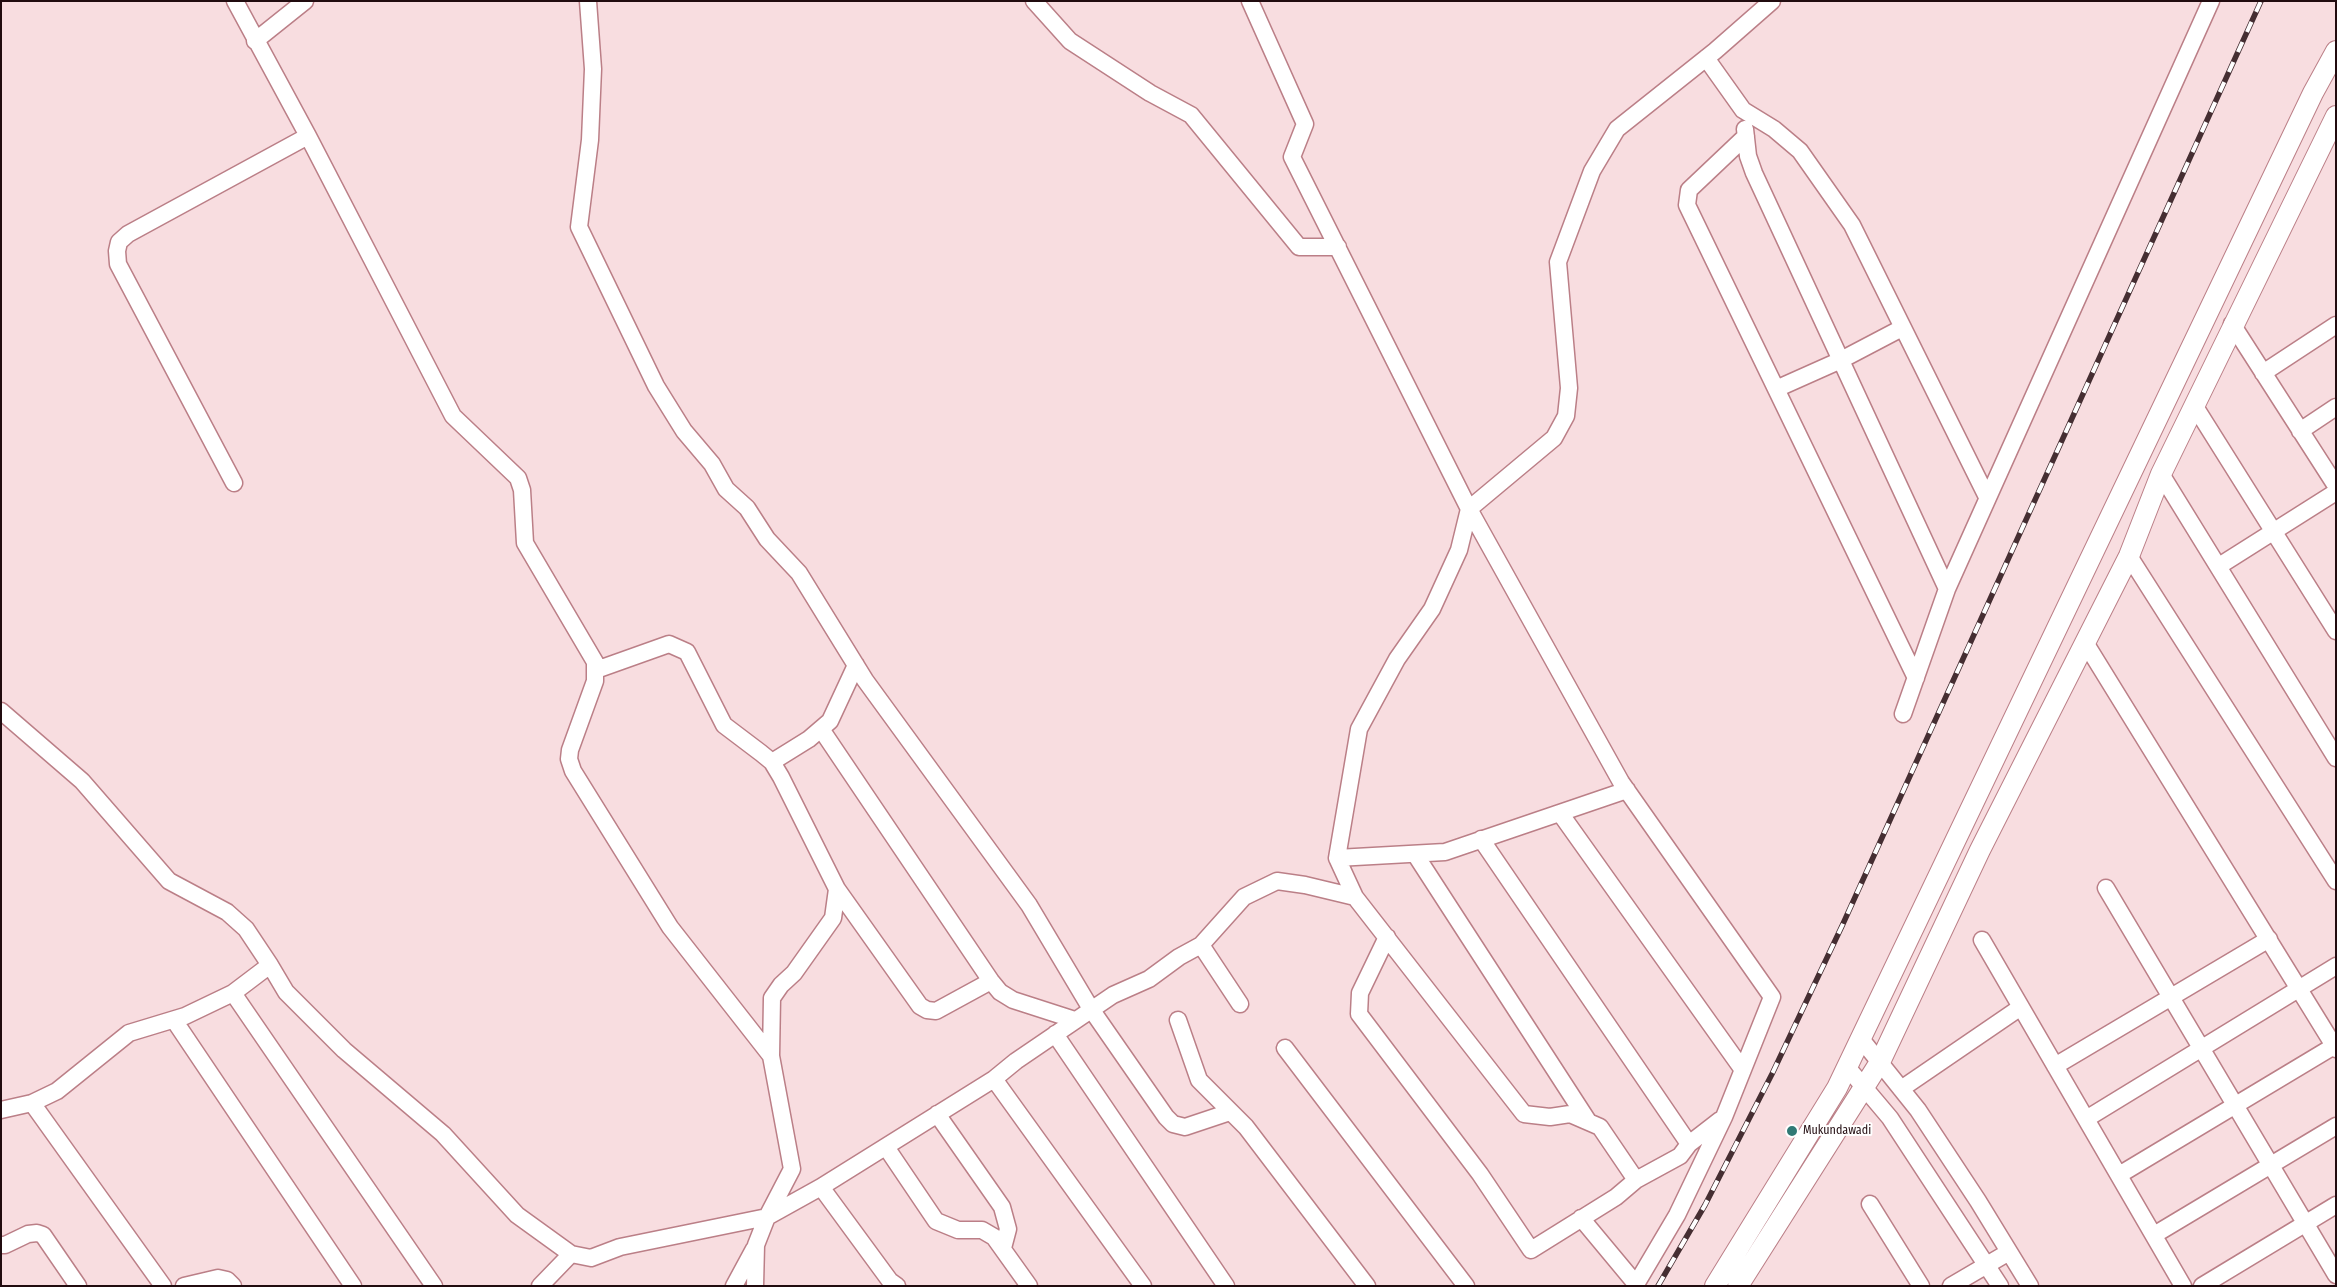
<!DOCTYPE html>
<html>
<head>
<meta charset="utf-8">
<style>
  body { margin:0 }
  #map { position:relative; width:2337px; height:1287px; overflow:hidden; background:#f8dde0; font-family:"Fira Sans Condensed",sans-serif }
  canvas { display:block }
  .frame { position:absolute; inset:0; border:2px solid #210b0f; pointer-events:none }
</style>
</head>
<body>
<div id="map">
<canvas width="2337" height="1287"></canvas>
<div class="frame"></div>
</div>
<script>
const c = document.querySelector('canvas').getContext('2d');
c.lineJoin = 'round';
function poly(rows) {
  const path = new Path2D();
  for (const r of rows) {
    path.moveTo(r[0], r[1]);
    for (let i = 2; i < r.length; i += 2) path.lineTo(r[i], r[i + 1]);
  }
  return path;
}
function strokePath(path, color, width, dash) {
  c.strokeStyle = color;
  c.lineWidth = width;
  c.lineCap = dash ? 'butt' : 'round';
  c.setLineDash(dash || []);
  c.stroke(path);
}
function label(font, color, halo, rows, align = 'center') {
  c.font = font + ' "Fira Sans Condensed",sans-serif';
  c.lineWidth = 4;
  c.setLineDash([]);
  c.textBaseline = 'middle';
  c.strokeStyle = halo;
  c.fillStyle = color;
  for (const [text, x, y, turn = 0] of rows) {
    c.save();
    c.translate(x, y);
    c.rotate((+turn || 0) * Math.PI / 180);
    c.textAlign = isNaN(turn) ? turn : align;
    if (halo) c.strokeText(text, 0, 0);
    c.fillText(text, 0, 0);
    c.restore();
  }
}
const minor = poly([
  [235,1,308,136,453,416,518,478,522,490,525,543,595,662,595,681,570,750,569,759,573,771,670,927,771,1056],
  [588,1,593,69,590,140,579,227,656,386,684,431,712,464,726,489,747,508,767,539,799,573,865,680,1029,905,1091,1009,1166,1117,1173,1124,1185,1127,1230,1112],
  [1034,1,1070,41,1150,93,1191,115,1299,247,1338,247],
  [1250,1,1305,124,1292,157,1469,509,1459,550,1432,609,1397,659,1359,729,1337,858,1355,897,1524,1114,1550,1117,1570,1114,1600,1127,1636,1180],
  [255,41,305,1],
  [1706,58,1743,110,1774,129,1800,151,1852,225,1987,497],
  [1745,129,1748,156,1754,173,1947,589],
  [1746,136,1689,190,1687,205,1916,678],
  [2232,324,2336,486],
  [2263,373,2336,325],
  [1776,389,1841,360,1902,328],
  [2194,405,2336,631],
  [2300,431,2336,407],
  [2161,474,2336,758],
  [234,483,118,264,117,251,119,242,128,234,308,136],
  [2129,556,2336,881],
  [2219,566,2336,492],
  [2086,644,2336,1049],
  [596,670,669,644,687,652,724,725,761,753,772,762,781,777,837,889,833,918,794,973,781,985,772,998,771,1056,792,1169,767,1217,756,1245,755,1286],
  [1,711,82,781,169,881,227,912,246,929,270,965,233,993,434,1286],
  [1903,714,1947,589,2211,1],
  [821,729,991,981,1000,992,1013,1000,1075,1020],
  [772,762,809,739,830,721,856,665],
  [1560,813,1743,1070],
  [1481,839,1689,1144],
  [1415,854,1588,1121],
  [1337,858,1445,852,1627,790],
  [2106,888,2336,1275],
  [837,889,920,1006,927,1010,936,1011,991,981],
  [1387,937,1360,993,1359,1014,1480,1174,1531,1250,1616,1197,1636,1180,1680,1156,1689,1144,1720,1120],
  [1982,940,2183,1286],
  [1201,945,1240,1004],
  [270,965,286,992,344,1050,443,1134,517,1215,571,1254,591,1258,620,1247,767,1217,821,1187,994,1079,1016,1061,1113,995,1149,979,1179,957,1201,945,1244,897,1277,881,1305,885,1355,897],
  [174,1020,353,1286],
  [1178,1020,1199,1080,1246,1127,1367,1286],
  [1055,1034,1226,1286],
  [1861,1039,1918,1110,1978,1201,2030,1286],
  [1285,1048,1466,1286],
  [2055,1066,2269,939],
  [1847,1067,1890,1118,2000,1286],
  [994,1079,1143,1286],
  [1901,1089,2021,1007],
  [32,1103,163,1286],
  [1,1110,32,1103,57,1091,129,1033,185,1016,233,993],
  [937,1114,1002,1207,1008,1229,1003,1248],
  [2086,1119,2336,966],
  [886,1147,936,1221,958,1230,982,1230,994,1237,1029,1286],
  [2119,1175,2334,1046],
  [821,1187,890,1281,897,1286],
  [1870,1204,1921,1286],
  [1581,1218,1636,1284],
  [2154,1235,2336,1126],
  [1,1245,5,1245,28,1234,37,1233,43,1235,78,1286],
  [184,1286,218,1278,227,1280,233,1286],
  [540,1286,571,1254],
  [734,1286,754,1249],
  [1635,1286,1677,1215,1724,1117,1772,997,1621,782,1469,509,1554,438,1566,416,1569,388,1558,262,1592,171,1617,129,1715,51,1772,1],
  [1951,1286,2009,1252],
  [2202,1286,2336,1205]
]);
const tertiary = poly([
  [1715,1286,1837,1088,2313,93,2336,51],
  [1738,1286,1880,1062,1980,850,2129,556,2161,474,2336,116]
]);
const rail = poly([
  [1658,1286,1705,1205,1772,1074,1842,926,2261,1]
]);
const markers = [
  [1792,1131,6,"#307975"]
];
const poiNames = [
  ["Mukundawadi",1803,1131]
];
strokePath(minor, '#bb7f87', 19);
strokePath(tertiary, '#bb7f87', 22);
strokePath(minor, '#fff', 16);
strokePath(tertiary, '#fff', 20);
strokePath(rail, '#452e32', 5.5);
strokePath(rail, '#fff', 4, [11]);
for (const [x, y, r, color] of markers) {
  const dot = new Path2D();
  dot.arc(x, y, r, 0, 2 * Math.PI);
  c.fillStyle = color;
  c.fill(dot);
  strokePath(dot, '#fff', 2);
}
label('12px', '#210b0f', '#fff', poiNames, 'left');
</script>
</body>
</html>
